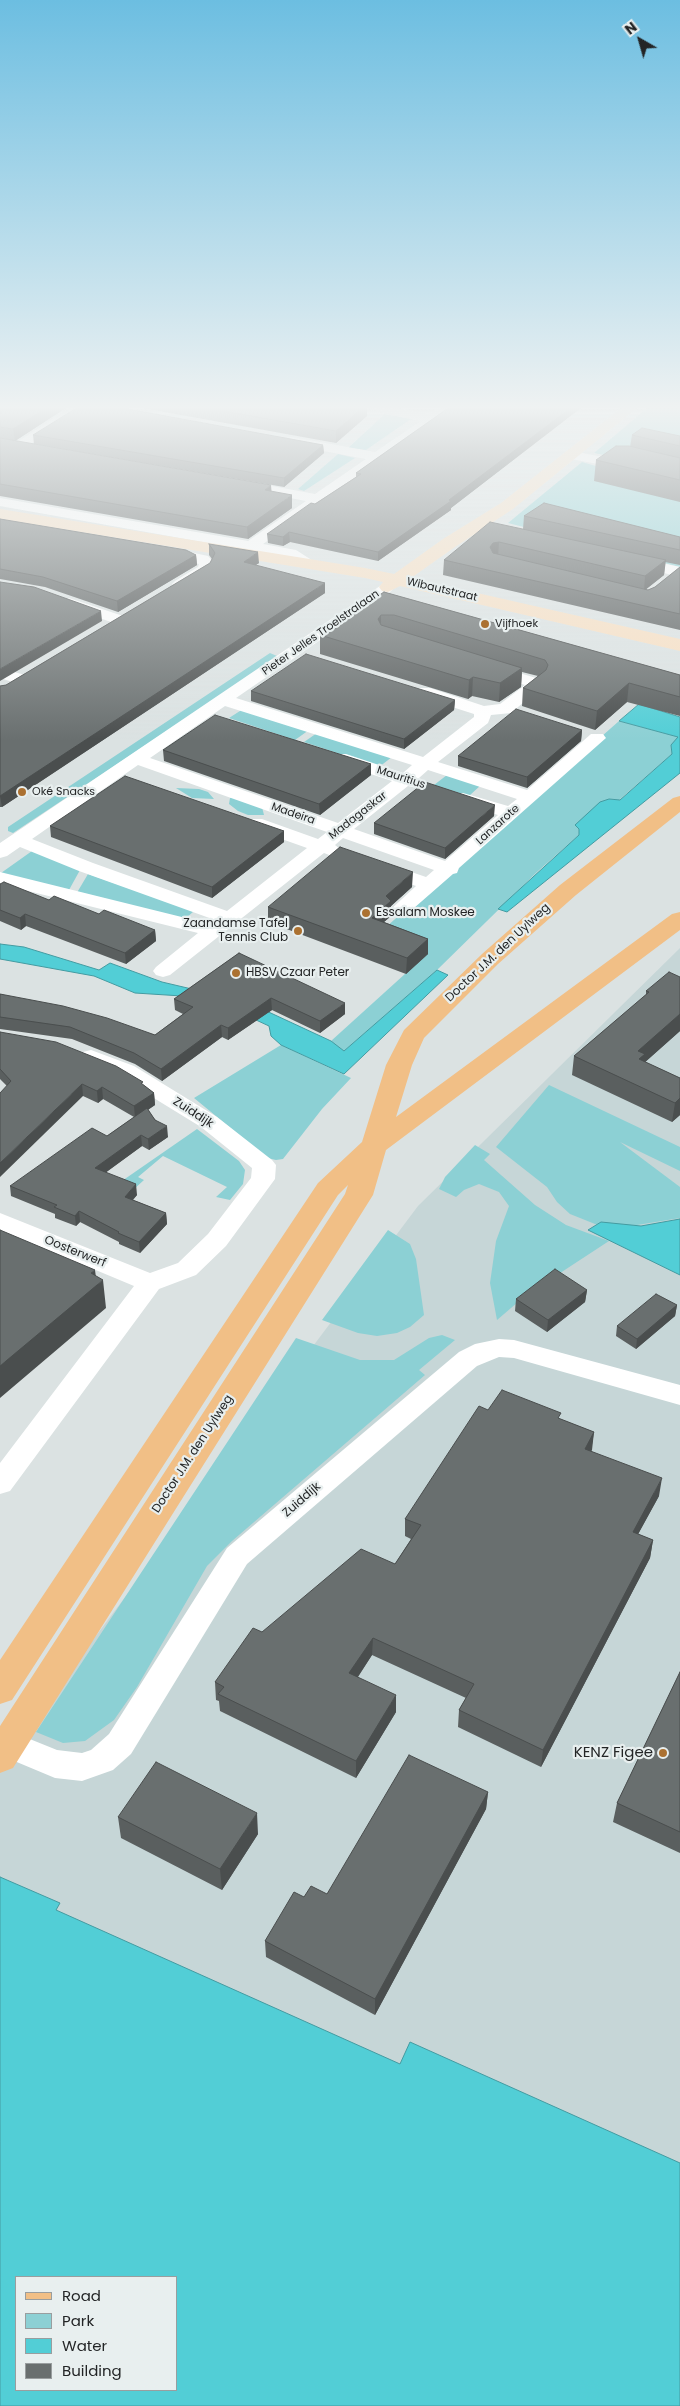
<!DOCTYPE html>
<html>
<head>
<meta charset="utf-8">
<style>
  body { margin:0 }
  #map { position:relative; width:680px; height:2406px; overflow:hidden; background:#dbe2e2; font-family:Poppins,sans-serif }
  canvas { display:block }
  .legend { position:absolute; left:15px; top:2276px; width:162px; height:115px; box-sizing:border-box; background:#e8efef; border:1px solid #999e9f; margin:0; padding:6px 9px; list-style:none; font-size:15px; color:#232526 }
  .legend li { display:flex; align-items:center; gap:10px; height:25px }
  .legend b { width:25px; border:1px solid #999e9f }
  .north { position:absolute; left:615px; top:15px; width:50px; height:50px; -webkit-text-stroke:4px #e8efef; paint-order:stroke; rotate:322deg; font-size:14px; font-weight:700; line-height:20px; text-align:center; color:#232526 }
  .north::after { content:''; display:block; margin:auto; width:18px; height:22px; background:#232526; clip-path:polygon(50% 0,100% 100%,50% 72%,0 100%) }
</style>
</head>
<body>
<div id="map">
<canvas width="680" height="2406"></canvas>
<ul class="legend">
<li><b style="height:6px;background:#f1bf86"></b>Road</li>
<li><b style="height:14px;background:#8cd0d4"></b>Park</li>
<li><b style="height:14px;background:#52ced6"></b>Water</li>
<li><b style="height:14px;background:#696f6f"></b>Building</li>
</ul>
<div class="north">N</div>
</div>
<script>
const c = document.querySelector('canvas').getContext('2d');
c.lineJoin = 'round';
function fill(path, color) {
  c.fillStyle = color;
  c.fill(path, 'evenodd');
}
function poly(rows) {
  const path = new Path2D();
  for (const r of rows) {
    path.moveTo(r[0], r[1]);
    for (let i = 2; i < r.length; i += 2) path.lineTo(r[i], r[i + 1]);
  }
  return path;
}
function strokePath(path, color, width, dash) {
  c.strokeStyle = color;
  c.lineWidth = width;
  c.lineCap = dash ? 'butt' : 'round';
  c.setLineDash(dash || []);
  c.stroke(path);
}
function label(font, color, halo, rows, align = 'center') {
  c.font = font + ' Poppins,sans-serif';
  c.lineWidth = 4.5;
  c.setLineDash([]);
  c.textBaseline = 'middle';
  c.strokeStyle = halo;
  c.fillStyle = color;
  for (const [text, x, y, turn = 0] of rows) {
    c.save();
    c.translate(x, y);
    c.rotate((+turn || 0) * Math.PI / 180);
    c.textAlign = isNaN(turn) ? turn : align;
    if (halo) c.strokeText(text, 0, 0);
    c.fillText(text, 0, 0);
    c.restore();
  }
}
const built = poly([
  [680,948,680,2406,0,2173,0,1764,418,1206]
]);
const green = poly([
  [652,404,680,404,680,471,594,453],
  [385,414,411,419,366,450,348,448],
  [338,454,355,458,304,491,298,489],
  [582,462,680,490,680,567,508,523],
  [270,653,277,656,271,662,13,833,8,831,8,827],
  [243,709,309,730,295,740,229,718],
  [619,721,679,737,671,745,672,754,619,800,609,799,579,829,579,835,537,872,437,970,344,1051,337,1047,331,1041,427,954,377,935],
  [317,733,392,757,379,767,304,742],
  [447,775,481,785,469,796,434,785],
  [176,788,199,789,208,792,214,799,192,798],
  [230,798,240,798,262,807,264,815,248,815,238,811,229,804],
  [32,851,80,870,69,890,1,873],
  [88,874,194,911,185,919,75,896],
  [281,1045,351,1078,322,1109,283,1159,276,1160,267,1158,194,1098],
  [549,1085,680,1147,680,1171,620,1142,680,1187,680,1218,619,1228,595,1224,570,1214,557,1202,547,1187,496,1147],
  [197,1129,239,1161,245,1170,243,1184,230,1200,216,1197,227,1187,163,1156,138,1177,144,1180,133,1190,119,1183],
  [475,1145,490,1154,484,1160,535,1205,566,1225,609,1241,525,1296,497,1320,490,1283,496,1241,509,1206,499,1192,479,1184,464,1190,456,1197,439,1189,445,1177],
  [388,1230,410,1244,416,1259,424,1315,410,1327,397,1333,377,1336,358,1333,322,1320],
  [442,1335,455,1340,419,1370,425,1375,232,1541,207,1566,137,1687,114,1720,85,1741,63,1743,36,1732,296,1338,360,1360,394,1360,429,1338]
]);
const water = poly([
  [639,704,680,717,680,773,507,912,498,909,579,835,579,829,575,825,600,802,609,799,620,800,672,754,671,745,678,737,619,721,639,704],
  [0,944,24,947,99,970,110,963,162,982,247,1002,331,1041,344,1051,437,970,448,975,344,1074,281,1045,271,1036,269,1026,241,1013,182,996,135,993,94,976,0,959,0,944],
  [680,1219,680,1275,588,1230,601,1222,641,1226,680,1219],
  [0,1877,60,1903,56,1910,400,2064,410,2042,680,2163,680,2406,0,2406,0,1877],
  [16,2277,176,2277,176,2390,16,2390,16,2277]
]);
const street = poly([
  [76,404,91,404,20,451,10,451,8,448,76,404],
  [356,404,381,404,429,415,444,404,459,404,263,544,296,550,310,559,312,562,310,565,300,565,287,557,0,506,0,498,248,541,306,501,234,487,232,484,234,481,239,480,315,494,366,459,287,444,285,441,287,438,292,437,375,452,421,421,357,407,356,404],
  [571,451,603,457,627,458,680,470,680,478,627,466,603,465,566,458,564,455,571,451],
  [166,547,208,556,214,563,213,569,185,587,175,587,172,584,175,581,198,567,199,564,161,554,159,551,161,548,166,547],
  [633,557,680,567,680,577,628,564,626,561,633,557],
  [385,584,393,589,390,592,236,698,423,757,474,717,474,714,418,696,416,692,418,688,430,688,484,706,500,704,525,685,486,673,484,670,486,667,492,665,543,680,545,684,511,713,491,715,488,723,438,762,527,790,591,734,603,734,606,738,459,868,457,873,453,874,406,915,399,917,392,915,389,911,416,886,375,872,372,868,375,864,382,862,426,877,434,870,343,838,335,845,341,850,339,854,332,856,324,853,170,975,163,977,156,975,153,971,156,967,198,933,0,884,0,872,210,924,215,920,79,871,20,847,7,856,0,858,0,843,380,586,385,584],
  [225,706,412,765,403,773,346,754,334,754,331,758,334,762,392,781,338,823,150,758,225,706],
  [138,765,327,832,318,839,262,819,248,819,246,823,248,827,307,848,227,911,93,863,32,839,138,765],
  [428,770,517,799,508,806,463,793,457,794,454,798,457,802,498,815,445,861,354,829,408,786,417,788,423,787,426,783,419,778,428,770],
  [69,598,126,617,128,620,120,625,64,606,61,603,64,600,69,598],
  [0,668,25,675,27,679,25,683,19,684,0,678,0,668],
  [91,1050,134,1066,217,1117,272,1160,276,1165,275,1179,226,1246,196,1275,159,1289,10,1491,0,1494,0,1463,134,1286,0,1230,0,1213,150,1273,178,1263,208,1234,251,1178,252,1168,201,1127,118,1076,83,1062,80,1057,83,1052,91,1050],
  [499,1339,514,1340,680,1385,680,1405,514,1358,499,1357,477,1366,247,1564,131,1754,113,1770,82,1781,55,1778,0,1755,0,1727,57,1750,82,1753,91,1750,109,1734,227,1548,459,1352,475,1344,499,1339]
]);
const secondary = poly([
  [626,404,642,404,513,509,455,547,411,578,680,639,680,651,400,586,388,592,382,591,379,587,383,582,365,578,0,519,0,509,365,568,394,574,443,539,501,503,626,404]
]);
const primary = poly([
  [680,796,680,812,576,895,498,964,424,1038,412,1065,396,1117,672,914,680,912,680,930,386,1150,373,1195,13,1768,0,1773,0,1726,345,1194,348,1185,338,1195,12,1700,0,1704,0,1660,318,1183,362,1142,386,1065,404,1030,482,954,560,885,673,798,680,796]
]);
const wall = poly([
  [0,404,72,404,15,441,271,492,292,508,248,539,0,496],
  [120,404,367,404,367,416,336,443],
  [454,404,586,404,451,508,451,510,378,561,290,542,283,546,268,543,267,534,315,504,356,477,356,473],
  [33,435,323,445,324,453,284,487,34,444],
  [632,435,680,436,680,502,594,481,596,460,630,447],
  [524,516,680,537,680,565,665,562,664,575,646,589,648,590,655,587,680,567,680,630,443,575,444,560,523,529],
  [0,519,196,555,197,565,118,612,45,587,0,579],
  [209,544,259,563,255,565,325,593,2,807,0,807,0,686,6,685,210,563,212,559,209,555],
  [384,592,680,675,680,716,627,702,595,730,522,706,523,688,538,676,522,672,521,687,499,702,472,696,468,699,320,654,320,635],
  [251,691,455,700,454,710,404,749,251,701],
  [582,730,581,741,527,788,458,766,458,756],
  [163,750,371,764,371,775,320,815,164,761],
  [494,816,445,859,374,834,374,823],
  [50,826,284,831,284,842,212,898,51,837],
  [0,884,49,900,155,930,156,941,126,964,26,926,21,930,0,921],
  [412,887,391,906,391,916,384,922,428,939,428,954,406,974,268,922,268,907],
  [239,953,345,1014,320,1033,272,1010,228,1040,222,1037,162,1081,135,1064,72,1039,0,1029,0,994,155,1035,183,1014,175,1010,174,999],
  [680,977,680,1031,645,1062,680,1078,680,1115,672,1122,572,1075,574,1056,646,995,646,991],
  [0,1032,143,1085,154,1093,155,1105,148,1110,168,1137,149,1150,142,1146,106,1172,137,1195,133,1200,166,1213,167,1224,140,1253,119,1244,119,1242,80,1222,76,1226,55,1218,55,1214,11,1196,10,1186,107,1136,134,1117,103,1099,98,1103,83,1096,7,1086,0,1079],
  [587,1290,585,1302,547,1332,515,1311,516,1299],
  [677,1305,675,1316,636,1349,616,1336,617,1326],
  [488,1410,560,1419,594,1432,591,1451,659,1496,638,1534,653,1540,650,1558,541,1767,458,1727,459,1710,466,1698,372,1655,358,1677,396,1712,356,1778,220,1711,219,1701,216,1700,215,1682,262,1632,395,1564,411,1539,405,1536,405,1519],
  [680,1672,680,1853,613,1822,617,1803],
  [488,1792,486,1809,375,2015,266,1957,265,1941,304,1897,327,1894],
  [118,1817,258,1834,222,1890,121,1838]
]);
const shadedWall = poly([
  [53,404,72,404,15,441,13,429],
  [367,404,367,416,336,443,336,431],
  [576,404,586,404,451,508,451,510,378,561,378,552,449,500],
  [323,445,324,453,284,487,284,478],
  [271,485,272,497,265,490],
  [292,495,292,508,248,539,247,527],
  [289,532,290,542,283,546,283,537],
  [499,542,498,557,489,562,490,547,493,543],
  [258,552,259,563,244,573,244,562],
  [196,555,197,565,118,612,117,601],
  [666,560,664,575,644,591,645,576],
  [325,583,325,593,2,807,0,796],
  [101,611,102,621,0,681,0,669],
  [381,615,381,633,378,619],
  [522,668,521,687,499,702,500,683],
  [473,677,472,696,468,699,469,680],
  [629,683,627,702,595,730,597,711],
  [455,700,454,710,404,749,404,739],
  [582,730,581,741,527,788,527,777],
  [371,764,371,775,320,815,319,804],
  [495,805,494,816,445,859,445,848],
  [284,831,284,842,212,898,212,887],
  [413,872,412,887,391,906,391,916,371,933,372,918,386,896],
  [25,914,26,926,21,930,20,918],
  [155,930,156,941,126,964,125,953],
  [428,939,428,954,406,974,407,958],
  [271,998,272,1010,228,1040,228,1028],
  [345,1003,345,1014,320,1033,320,1021],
  [680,1014,680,1031,643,1064,642,1074,638,1051],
  [221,1025,222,1037,162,1081,161,1069],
  [82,1084,83,1096,0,1177,0,1163],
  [102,1087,103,1099,98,1103,97,1091],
  [154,1093,155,1105,135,1118,134,1106],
  [680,1098,680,1115,672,1122,675,1103],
  [167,1126,168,1137,149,1150,148,1139],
  [141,1135,142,1146,97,1179,95,1168],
  [136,1184,137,1195,126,1207,125,1197],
  [79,1211,80,1222,76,1226,75,1216],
  [166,1213,167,1224,140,1253,139,1242],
  [95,1270,97,1285,103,1280,106,1308,0,1398,0,1366,91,1273],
  [587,1290,585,1302,547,1332,548,1320],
  [677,1305,675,1316,636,1349,637,1339],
  [594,1432,592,1450,583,1466,585,1449],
  [662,1478,659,1496,630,1549,633,1532],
  [653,1540,650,1558,541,1767,543,1750],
  [373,1638,372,1655,349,1690,349,1673],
  [396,1695,396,1712,356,1778,356,1761],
  [488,1792,486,1809,375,2015,375,1999],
  [257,1813,258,1834,222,1890,220,1869]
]);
const building = poly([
  [0,404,53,404,13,429,0,427,0,404],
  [83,404,101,404,323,445,284,478,33,435,83,404],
  [183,404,367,404,336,431,183,404],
  [454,404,576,404,449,500,451,501,378,552,289,532,283,537,267,534,311,503,315,504,361,474,356,473,454,404],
  [642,428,680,436,680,446,632,435,642,428],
  [0,438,271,485,265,490,292,495,247,527,0,484,0,438],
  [616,446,629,446,680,458,680,480,596,460,616,446],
  [544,503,680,537,680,550,524,516,544,503],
  [0,519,186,550,196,555,117,601,43,577,0,569,0,519],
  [490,522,666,560,645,576,499,542,493,543,490,547,493,553,648,590,655,587,680,567,680,614,444,560,490,522],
  [209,544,258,552,244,562,325,583,0,796,0,686,6,685,210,563,215,553,209,544],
  [0,582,34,587,101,611,0,669,0,582],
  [384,592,680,675,680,697,629,683,597,711,523,688,546,670,548,665,545,660,394,615,381,615,378,619,381,625,522,668,500,683,473,677,469,680,320,635,384,592],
  [306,654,455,700,404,739,251,691,306,654],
  [516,709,582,730,527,777,458,756,516,709],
  [215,715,371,764,319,804,163,750,215,715],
  [125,776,284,831,212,887,50,826,125,776],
  [425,782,495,805,445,848,374,823,425,782],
  [340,847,413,872,386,896,391,901,372,918,428,939,407,958,268,907,340,847],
  [4,882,49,900,54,896,99,914,104,910,155,930,125,953,25,914,20,918,0,910,0,884,4,882],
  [239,953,345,1003,320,1021,271,998,228,1028,221,1025,161,1069,134,1053,70,1027,0,1017,0,994,63,1006,107,1018,155,1035,193,1007,174,999,239,953],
  [669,972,680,977,680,1014,638,1051,645,1054,639,1059,680,1078,680,1098,675,1103,574,1056,649,992,646,991,669,972],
  [0,1032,56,1042,116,1066,143,1082,141,1083,154,1093,134,1106,102,1087,97,1091,82,1084,0,1163,0,1093,11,1081,0,1069,0,1032],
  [147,1108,155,1120,167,1126,148,1139,141,1135,95,1168,136,1184,125,1197,166,1213,139,1242,118,1233,119,1232,79,1211,75,1216,54,1207,57,1205,10,1186,92,1128,107,1136,147,1108],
  [0,1230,95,1270,91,1273,103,1280,0,1366,0,1230],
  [555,1269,587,1290,548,1320,516,1299,555,1269],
  [656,1294,677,1305,637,1339,617,1326,656,1294],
  [502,1390,561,1413,558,1418,594,1432,585,1449,662,1478,633,1532,653,1540,543,1750,459,1710,474,1684,373,1638,349,1673,396,1695,356,1761,218,1694,224,1687,215,1682,253,1628,262,1632,361,1549,395,1564,421,1525,405,1519,479,1406,488,1410,502,1390],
  [680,1672,680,1832,617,1803,680,1672],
  [409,1755,488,1792,375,1999,265,1941,294,1892,304,1897,311,1886,327,1894,409,1755],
  [156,1762,257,1813,220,1869,118,1817,156,1762]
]);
const markers = [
  [485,624,5,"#ab7131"],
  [22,792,5,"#ab7131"],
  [366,913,5,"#ab7131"],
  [298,931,5,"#ab7131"],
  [236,973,5,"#ab7131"],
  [663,1753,5,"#ab7131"]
];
const farStreetnames = [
  ["Wibautstraat",442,590,13],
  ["Pieter Jelles Troelstralaan",321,633,-35],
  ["Mauritius",401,778,18],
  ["Madeira",293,814,19],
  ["Madagaskar",358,816,-38],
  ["Lanzarote",498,825,-42]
];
const farPoinames = [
  ["Vijfhoek",495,624],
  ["Oké Snacks",32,792]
];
const poiNames = [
  ["Essalam Moskee",376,913],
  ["Zaandamse Tafel",288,924,"right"],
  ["Tennis Club",288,938,"right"],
  ["HBSV Czaar Peter",246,973]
];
const streetNames = [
  ["Doctor J.M. den Uylweg",498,953,-43],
  ["Zuiddijk",193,1113,33],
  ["Oosterwerf",75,1252,22],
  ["Doctor J.M. den Uylweg",193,1454,-57],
  ["Zuiddijk",302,1500,-41]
];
const nearPoinames = [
  ["KENZ Figee",653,1753]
];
fill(built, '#c6d6d7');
fill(green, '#8cd0d4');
fill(water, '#52ced6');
strokePath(water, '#449ba1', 1);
fill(street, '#fff');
fill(secondary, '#f8dfc2');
fill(primary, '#f1bf86');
fill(wall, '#5a5f5f');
fill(shadedWall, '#4a4e4e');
fill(building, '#696f6f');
strokePath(building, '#4a4e4e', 1);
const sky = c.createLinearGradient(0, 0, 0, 741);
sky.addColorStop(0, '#6cbee1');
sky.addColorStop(0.55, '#eff2f2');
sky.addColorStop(1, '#eff2f200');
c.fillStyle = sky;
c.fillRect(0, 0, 680, 741);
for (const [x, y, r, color] of markers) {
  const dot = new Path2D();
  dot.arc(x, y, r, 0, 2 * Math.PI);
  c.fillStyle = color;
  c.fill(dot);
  strokePath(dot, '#e8efef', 2);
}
label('11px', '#232526', '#e8efef', farStreetnames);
label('11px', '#232526', '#e8efef', farPoinames, 'left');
label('12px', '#232526', '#e8efef', poiNames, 'left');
label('12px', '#232526', '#e8efef', streetNames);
label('15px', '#232526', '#e8efef', nearPoinames, 'right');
</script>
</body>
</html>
